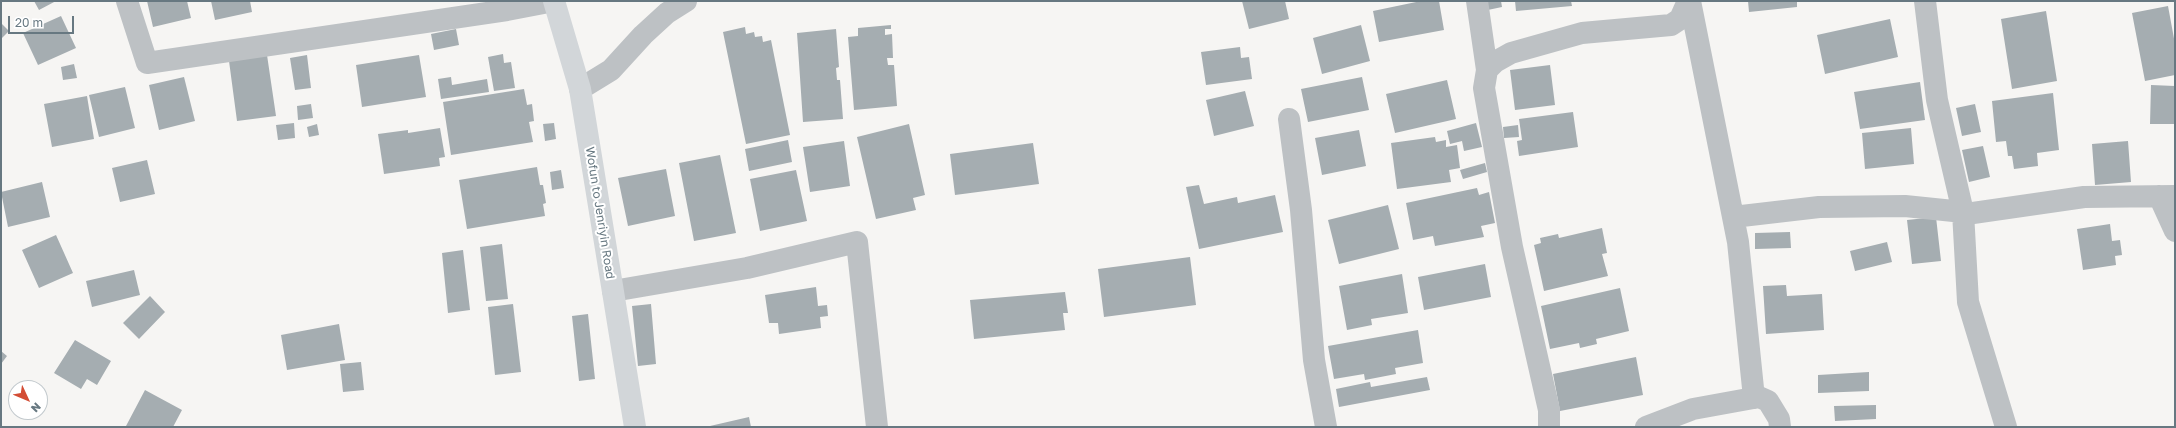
<!DOCTYPE html>
<html>
<head>
<meta charset="utf-8">
<style>
  body { margin:0 }
  #map { position:relative; width:2176px; height:428px; overflow:hidden; background:#f6f5f3; font-family:"Golos Text",sans-serif }
  canvas { display:block }
  .frame { position:absolute; inset:0; border:2px solid #677881; pointer-events:none }
  .north { position:absolute; left:8px; top:380px; width:40px; height:40px; box-sizing:border-box; background:#fff; border:1px solid #c2c9cd; border-radius:50%; rotate:134deg; font-size:11px; font-weight:700; line-height:16px; text-align:center; color:#677881 }
  .north::after { content:''; display:block; margin:auto; width:14px; height:18px; background:#d34d35; clip-path:polygon(50% 0,100% 100%,50% 72%,0 100%) }
  .scale { position:absolute; left:8px; top:16px; width:66px; height:18px; box-sizing:border-box; border:2px solid #677881; border-top:0; padding-left:5px; font-size:12px; line-height:14px; white-space:nowrap; color:#677881; -webkit-text-stroke:3px #fff; paint-order:stroke }
</style>
</head>
<body>
<div id="map">
<canvas width="2176" height="428"></canvas>
<div class="frame"></div>
<div class="north">N</div>
<div class="scale">20 m</div>
</div>
<script>
const c = document.querySelector('canvas').getContext('2d');
c.lineJoin = 'round';
function fill(path, color) {
  c.fillStyle = color;
  c.fill(path, 'evenodd');
}
function poly(rows) {
  const path = new Path2D();
  for (const r of rows) {
    path.moveTo(r[0], r[1]);
    for (let i = 2; i < r.length; i += 2) path.lineTo(r[i], r[i + 1]);
  }
  return path;
}
function strokePath(path, color, width, dash) {
  c.strokeStyle = color;
  c.lineWidth = width;
  c.lineCap = dash ? 'butt' : 'round';
  c.setLineDash(dash || []);
  c.stroke(path);
}
function label(font, color, halo, rows, align = 'center') {
  c.font = font + ' "Golos Text",sans-serif';
  c.lineWidth = 4;
  c.setLineDash([]);
  c.textBaseline = 'middle';
  c.strokeStyle = halo;
  c.fillStyle = color;
  for (const [text, x, y, turn = 0] of rows) {
    c.save();
    c.translate(x, y);
    c.rotate((+turn || 0) * Math.PI / 180);
    c.textAlign = isNaN(turn) ? turn : align;
    if (halo) c.strokeText(text, 0, 0);
    c.fillText(text, 0, 0);
    c.restore();
  }
}
const building = poly([
  [34,1,56,1,39,10],
  [147,1,187,1,191,18,153,27],
  [211,1,250,1,252,12,215,20],
  [1242,1,1285,1,1289,19,1249,29],
  [1421,1,1439,1,1444,30,1379,42,1373,11],
  [1481,1,1501,1,1502,7,1483,11],
  [1515,1,1571,1,1572,6,1516,11],
  [1748,1,1797,1,1797,7,1749,12],
  [2168,6,2175,44,2175,75,2145,81,2132,13],
  [2046,11,2057,81,2012,89,2001,19],
  [61,16,76,48,38,65,23,33],
  [1890,19,1898,57,1825,74,1817,35],
  [1,23,9,31,1,39],
  [891,25,891,29,885,29,885,35,892,34,893,58,887,58,888,65,894,65,897,106,854,110,848,37,858,36,858,28],
  [1361,25,1370,61,1322,74,1313,38],
  [745,27,746,34,754,32,755,37,762,36,763,42,771,40,790,135,746,144,723,32],
  [456,29,459,45,434,50,431,34],
  [836,29,839,67,836,68,837,80,840,80,843,119,803,122,797,33],
  [1240,47,1241,58,1249,57,1252,79,1206,85,1201,52],
  [503,54,504,63,511,62,515,88,494,91,488,57],
  [267,55,276,116,237,121,229,61],
  [307,55,311,88,295,90,290,58],
  [419,55,426,97,362,107,356,65],
  [74,64,77,78,63,80,61,67],
  [1550,65,1555,105,1515,110,1510,70],
  [184,77,195,121,159,130,149,85],
  [451,77,452,85,487,79,489,92,441,99,438,79],
  [1362,77,1369,110,1308,122,1301,89],
  [1447,80,1456,119,1395,133,1386,94],
  [1920,82,1925,120,1860,129,1854,92],
  [2151,85,2175,86,2175,124,2150,124],
  [125,87,135,128,99,137,89,95],
  [524,89,527,105,532,104,534,121,529,122,533,142,451,155,443,102],
  [1245,91,1254,126,1214,136,1206,100],
  [2053,93,2059,150,2037,153,2038,166,2014,169,2012,156,2008,156,2006,141,1996,142,1992,101],
  [87,96,94,139,52,147,44,104],
  [311,104,313,118,298,120,297,106],
  [1975,104,1981,132,1962,136,1956,108],
  [1573,112,1578,147,1519,156,1517,141,1522,140,1519,119],
  [294,123,295,138,278,140,276,125],
  [554,123,556,139,545,141,543,124],
  [1476,123,1482,147,1464,151,1462,141,1450,144,1447,131],
  [317,124,319,135,309,137,307,127],
  [909,124,925,195,913,198,916,210,876,219,857,137],
  [1518,125,1519,137,1504,138,1503,127],
  [440,128,445,157,439,158,440,166,384,174,378,134,408,130,408,133],
  [1911,128,1914,164,1865,169,1862,133],
  [1359,130,1366,166,1322,175,1315,138],
  [1435,137,1436,142,1446,140,1446,147,1457,145,1460,168,1449,170,1451,182,1397,189,1391,143],
  [788,140,792,162,749,171,745,149],
  [844,141,850,186,810,192,803,147],
  [2128,141,2131,182,2095,185,2092,144],
  [1033,143,1039,184,955,195,950,154],
  [1983,146,1990,177,1969,182,1962,150],
  [720,155,736,233,694,241,679,163],
  [147,160,155,194,120,202,112,168],
  [1485,163,1487,172,1463,179,1460,170],
  [537,167,540,185,543,185,546,203,543,204,545,216,467,229,459,180],
  [666,169,675,216,628,226,618,178],
  [561,170,564,188,552,190,550,172],
  [796,170,807,221,760,231,750,179],
  [42,182,50,217,8,227,1,192],
  [1199,185,1204,204,1237,197,1238,203,1275,195,1283,232,1199,249,1186,187],
  [1477,188,1479,195,1489,192,1495,223,1481,226,1484,237,1435,246,1433,236,1413,240,1406,203],
  [1388,205,1399,249,1339,264,1328,220],
  [1936,217,1941,261,1912,264,1907,220],
  [2110,224,2112,241,2120,240,2122,255,2115,256,2116,265,2083,270,2077,229],
  [1602,228,1607,253,1602,254,1608,276,1544,291,1534,245,1541,243,1540,238,1558,234,1559,238],
  [1790,232,1791,248,1755,249,1755,233],
  [56,235,73,273,39,288,22,250],
  [1887,242,1892,262,1855,271,1850,251],
  [502,244,508,299,486,301,480,247],
  [463,250,470,310,448,313,442,253],
  [1190,257,1196,305,1104,317,1098,269],
  [1485,264,1491,297,1424,310,1418,277],
  [134,270,140,295,92,307,86,281],
  [1402,274,1408,313,1371,319,1372,325,1347,330,1339,286],
  [1786,285,1787,296,1822,294,1824,330,1766,334,1763,286],
  [816,287,818,306,827,305,828,316,820,317,821,328,779,334,778,323,769,323,765,295],
  [1620,288,1629,331,1596,339,1597,344,1580,348,1579,343,1550,349,1541,306],
  [1065,292,1068,313,1063,313,1065,330,974,339,970,300],
  [150,296,165,312,139,339,123,323],
  [513,304,521,372,495,375,488,307],
  [651,304,656,364,638,366,632,306],
  [588,314,595,379,579,381,572,316],
  [339,324,345,360,287,370,281,335],
  [1418,330,1423,363,1395,368,1396,374,1365,380,1364,374,1334,379,1328,346],
  [75,340,111,361,97,385,87,379,81,389,54,373],
  [1,351,7,356,1,364],
  [1636,357,1643,395,1560,411,1553,374],
  [361,362,364,390,343,392,340,364],
  [1869,372,1869,391,1818,393,1818,375],
  [1427,377,1430,390,1339,407,1336,389,1370,382,1371,387],
  [145,390,182,410,173,427,126,426],
  [1876,405,1876,419,1835,421,1834,406],
  [749,417,751,427,711,427,710,426]
]);
const street = poly([
  [127,1,147,63,507,10,554,1],
  [1477,1,1487,70],
  [1690,1,1738,242,1754,398],
  [1925,1,1937,100,1963,212,1968,302,2006,427],
  [580,89,611,70,643,35,667,13,686,1],
  [1289,119,1301,210,1314,360,1326,427],
  [2159,196,2175,231],
  [1733,217,1819,207,1905,206,1973,213,2084,197,2175,196],
  [613,291,747,268,857,242,877,427],
  [1549,427,1549,410,1512,247,1484,88,1487,70,1495,62,1511,53,1582,33,1671,25,1680,19,1688,1],
  [1646,427,1693,409,1759,397,1768,401,1779,419,1780,427]
]);
const secondary = poly([
  [554,1,580,89,635,427]
]);
const streetNames = [
  ["Wofun to Jenriyin Road",600,213,81]
];
fill(building, '#a5adb1');
strokePath(street, '#bdc1c4', 22);
strokePath(secondary, '#d2d6d9', 22);
label('12px', '#677881', '#fff', streetNames);
</script>
</body>
</html>
